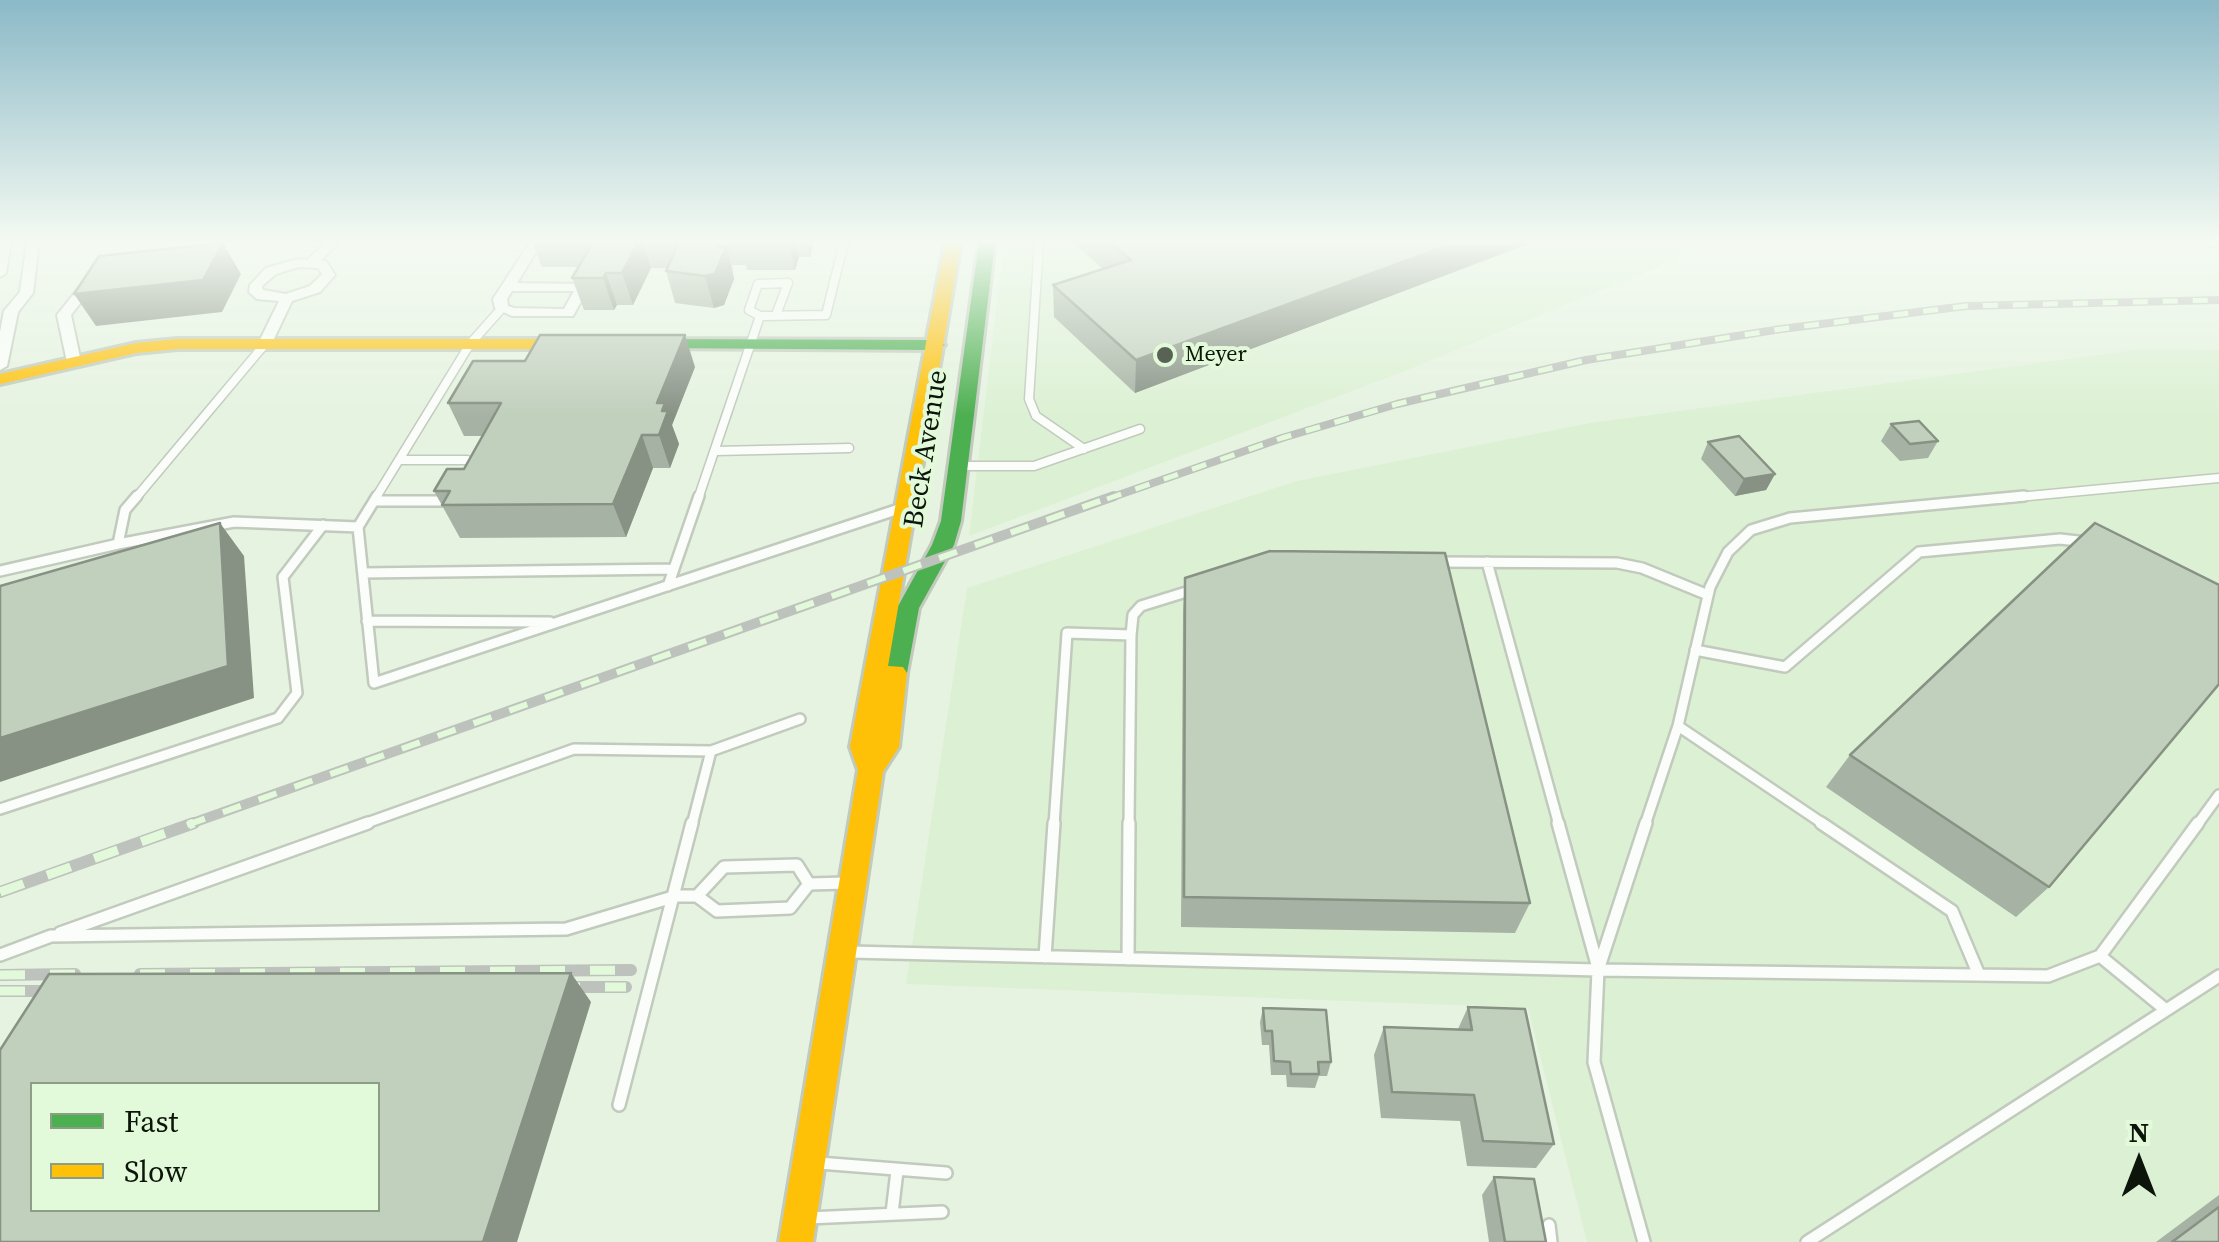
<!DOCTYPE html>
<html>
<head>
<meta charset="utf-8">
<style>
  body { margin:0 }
  #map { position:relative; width:2219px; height:1242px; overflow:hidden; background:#e6f3e1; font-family:"Source Serif 4",serif }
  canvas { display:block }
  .legend { position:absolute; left:30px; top:1082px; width:350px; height:130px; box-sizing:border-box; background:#e2fada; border:2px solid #8d9e87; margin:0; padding:12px 18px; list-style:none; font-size:30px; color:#0d150a }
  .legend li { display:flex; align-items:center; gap:20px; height:50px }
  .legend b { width:50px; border:2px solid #8d9e87 }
  .north { position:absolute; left:2089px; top:1112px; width:100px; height:100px; -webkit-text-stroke:8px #e2fada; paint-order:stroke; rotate:0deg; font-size:28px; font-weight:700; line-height:40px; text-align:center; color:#0d150a }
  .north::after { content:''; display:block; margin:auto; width:35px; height:45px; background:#0d150a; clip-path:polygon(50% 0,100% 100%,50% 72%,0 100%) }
</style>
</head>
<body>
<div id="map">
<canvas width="2219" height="1242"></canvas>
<ul class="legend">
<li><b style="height:12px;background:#4caf50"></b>Fast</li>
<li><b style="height:12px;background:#ffc107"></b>Slow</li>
</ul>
<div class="north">N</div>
</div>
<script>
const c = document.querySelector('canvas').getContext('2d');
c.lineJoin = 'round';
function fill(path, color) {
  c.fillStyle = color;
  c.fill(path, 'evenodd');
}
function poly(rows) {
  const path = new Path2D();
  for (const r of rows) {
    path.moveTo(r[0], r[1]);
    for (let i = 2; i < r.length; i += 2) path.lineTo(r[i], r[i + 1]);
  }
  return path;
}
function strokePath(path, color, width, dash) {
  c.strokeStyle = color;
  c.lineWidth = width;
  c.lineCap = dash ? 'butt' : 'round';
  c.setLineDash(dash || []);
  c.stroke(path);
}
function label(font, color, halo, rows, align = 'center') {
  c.font = font + ' "Source Serif 4",serif';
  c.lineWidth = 8;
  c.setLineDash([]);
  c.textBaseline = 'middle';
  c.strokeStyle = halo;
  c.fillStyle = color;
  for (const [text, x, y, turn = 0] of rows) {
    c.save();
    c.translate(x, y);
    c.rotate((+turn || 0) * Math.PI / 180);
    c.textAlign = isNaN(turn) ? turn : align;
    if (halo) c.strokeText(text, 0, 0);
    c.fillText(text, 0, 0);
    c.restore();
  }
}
const built = poly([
  [1004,242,1718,242,1405,371,969,536],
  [2142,349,2219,350,2219,1242,1587,1242,1528,1008,906,984,967,588,1297,481,1590,423]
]);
const laneFar2 = poly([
  [1039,242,1029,399,1036,416,1084,449],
  [2213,242,2219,244],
  [760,316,749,310,758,284,788,283,776,315],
  [716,451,849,448],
  [399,460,467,460],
  [960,466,1034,466,1140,429],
  [135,499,265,344],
  [375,499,470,344,502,308],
  [698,499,760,316,826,315,844,242],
  [1997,499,2219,478]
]);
const laneFar1 = poly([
  [137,496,125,510,118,544,234,522,358,527],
  [377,496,358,527,374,683,902,508],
  [374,501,445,501],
  [1437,562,1617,563,1642,568,1708,595],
  [1487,562,1559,825],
  [0,571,118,544],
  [363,573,674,569],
  [668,586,699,496],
  [367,621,550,622],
  [1695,650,1785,667,1919,552,2060,539,2087,542],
  [1678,726,1825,825],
  [0,809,278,718,297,693,283,577,323,525],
  [361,825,574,749,711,751],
  [692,825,711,751,800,719],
  [1054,825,1067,633,1131,635,1133,615,1141,606,1196,589],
  [1129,825,1131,635],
  [1645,825,1678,726,1710,587,1728,552,1751,530,1790,518,2024,496],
  [2197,825,2219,795]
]);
const lane = poly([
  [1558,823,1598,968],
  [1821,823,1952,911,1979,975],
  [797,865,809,884,790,908,717,911,697,896,724,867,797,865],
  [809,884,846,883],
  [60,933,368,823],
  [850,952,1598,970,2048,976,2100,956,2198,823],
  [0,955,51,936,566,929,676,896,697,896],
  [2100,956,2166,1010],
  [1045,957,1054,823],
  [1128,959,1129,823],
  [619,1105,692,823],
  [819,1163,946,1173],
  [892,1213,897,1171],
  [808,1218,942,1212],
  [1549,1225,1551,1242],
  [1644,1242,1594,1062,1598,970,1646,823],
  [1807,1242,2219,976]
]);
const street = poly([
  [0,242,11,242,6,273,0,277,0,242],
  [27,242,39,242,33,293,18,312,7,366,0,370,0,332,4,311,20,292,27,242],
  [327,242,340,242,321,260,326,261,335,275,320,292,292,301,270,347,260,347,258,344,279,301,257,299,249,292,250,285,266,268,298,259,307,260,327,242],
  [299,267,318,268,322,274,310,286,286,294,263,290,262,286,276,274,299,267],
  [530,242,542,242,517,283,588,284,589,287,573,316,512,316,495,308,493,299,530,242],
  [512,291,574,291,564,309,514,308,508,306,507,299,512,291],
  [90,279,96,283,71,315,81,362,74,366,67,362,57,315,85,280,90,279]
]);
const fast = poly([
  [979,242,995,242,961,521,954,545,919,608,907,673,903,679,895,682,887,679,883,673,897,608,932,545,941,521,979,242],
  [656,339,936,340,945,345,936,350,650,348,650,340,656,339]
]);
const slow = poly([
  [945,242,961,242,888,666,903,667,907,673,899,747,883,772,813,1242,779,1242,858,770,850,747,945,242],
  [177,339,566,339,575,344,566,349,177,349,136,353,0,384,0,374,136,343,177,339]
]);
const railFar2 = poly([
  [1107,499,1282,438,1397,404,1586,360,1781,329,1966,306,2219,300]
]);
const railFar1 = poly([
  [187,825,1114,496]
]);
const rail = poly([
  [0,892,194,823],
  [140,974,631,970],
  [0,975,75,974],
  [555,987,626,987],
  [0,991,65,991]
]);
const wall = poly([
  [532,242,812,242,813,247,810,257,799,257,795,270,747,270,746,265,732,265,734,279,724,305,714,308,675,303,666,271,667,268,651,268,633,305,617,305,614,310,584,310,572,278,579,267,542,267],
  [1072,242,1533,242,1135,393,1054,317,1053,285,1103,269],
  [695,367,672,425,679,444,670,468,653,468,626,537,460,538,434,491,464,469,483,436,464,436,448,403],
  [1891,424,1938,441,1928,458,1900,461,1881,441],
  [1708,442,1775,474,1766,490,1735,496,1701,459],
  [1185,578,1530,903,1515,933,1181,927,1183,611],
  [1850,755,2049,887,2016,917,1826,787],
  [1468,1007,1554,1144,1536,1168,1467,1166,1460,1121,1381,1118,1374,1055,1384,1027,1458,1029],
  [1263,1008,1331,1062,1327,1076,1319,1076,1315,1088,1287,1087,1286,1075,1271,1075,1269,1045,1262,1045,1260,1022],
  [1494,1177,1546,1242,1489,1242,1482,1195],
  [2219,1195,2219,1242,2156,1242]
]);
const shadedWall = poly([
  [638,242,643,242,651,268,633,305,622,273],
  [720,242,726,242,734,279,724,305,714,308,705,276],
  [789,242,796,242,799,257,795,270],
  [807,242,812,242,813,247,810,257],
  [1457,242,1533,242,1135,393,1136,360],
  [223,243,241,274,222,312,96,326,74,294],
  [606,273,617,305,614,310,603,278],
  [685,335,695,367,672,425,679,444,670,468,659,435,657,403],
  [642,435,653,468,626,537,613,504],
  [1775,474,1766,490,1735,496,1744,479],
  [220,523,244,556,254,698,0,782,0,738],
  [571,973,591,1002,517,1242,483,1242]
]);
const building = poly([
  [593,242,638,242,622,273,606,273,603,278,572,278,593,242],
  [679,242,720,242,718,248,726,247,715,274,705,276,666,271,679,242],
  [1109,242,1457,242,1136,360,1053,285,1131,260,1109,242],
  [223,243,203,280,74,294,99,256,223,243],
  [540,335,685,335,657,403,665,403,662,411,668,411,659,435,642,435,613,504,442,505,450,491,434,491,447,469,464,469,501,403,448,403,473,361,525,361,540,335],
  [1919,421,1938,441,1910,444,1891,424,1919,421],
  [1739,436,1775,474,1744,479,1708,442,1739,436],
  [220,523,228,666,0,738,0,586,220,523],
  [2095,523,2219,585,2219,684,2049,887,1850,755,2095,523],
  [1270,551,1445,553,1530,903,1184,897,1185,578,1270,551],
  [571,973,483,1242,0,1242,0,1050,49,974,571,973],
  [32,1084,378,1084,378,1210,32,1210,32,1084],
  [1468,1007,1525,1009,1554,1144,1483,1141,1474,1095,1392,1092,1384,1027,1472,1030,1468,1007],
  [1263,1008,1326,1010,1331,1062,1318,1062,1319,1074,1291,1074,1290,1062,1274,1061,1272,1031,1265,1031,1263,1008],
  [1494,1177,1534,1179,1546,1242,1505,1242,1494,1177],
  [2219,1207,2219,1242,2172,1242,2219,1207]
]);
const markers = [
  [1165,355,10,"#596355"]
];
const farPoinames = [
  ["Meyer",1185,355]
];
const streetNames = [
  ["Beck Avenue",927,449,-81]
];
fill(built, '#dcf1d4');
strokePath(laneFar2, '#c1cabd', 11);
strokePath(laneFar1, '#c1cabd', 14);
strokePath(lane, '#c1cabd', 16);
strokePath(street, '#c1cabd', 4);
strokePath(fast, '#c1cabd', 6);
strokePath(slow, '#c1cabd', 6);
strokePath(laneFar2, '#fbfdfa', 8);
strokePath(laneFar1, '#fbfdfa', 9);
strokePath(lane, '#fbfdfa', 11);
fill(street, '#fbfdfa');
fill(fast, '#4caf50');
fill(slow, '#ffc107');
strokePath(railFar2, '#bec2bd', 8);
strokePath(railFar1, '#bec2bd', 10);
strokePath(rail, '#bec2bd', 12);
strokePath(railFar2, '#e2fada', 5, [15]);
strokePath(railFar1, '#e2fada', 6, [19]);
strokePath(rail, '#e2fada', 9, [25]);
fill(wall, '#a6b2a3');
fill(shadedWall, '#879184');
fill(building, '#c1cfbd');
strokePath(building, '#879184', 2.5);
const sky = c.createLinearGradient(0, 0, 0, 416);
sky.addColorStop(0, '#8bb9c7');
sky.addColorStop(0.58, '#f4faf2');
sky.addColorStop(1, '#f4faf200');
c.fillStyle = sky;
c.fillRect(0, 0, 2219, 416);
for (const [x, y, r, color] of markers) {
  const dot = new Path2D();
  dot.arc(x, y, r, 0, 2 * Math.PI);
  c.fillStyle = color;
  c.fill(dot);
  strokePath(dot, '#e2fada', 4);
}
label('22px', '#0d150a', '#e2fada', farPoinames, 'left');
label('28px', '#0d150a', '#e2fada', streetNames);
</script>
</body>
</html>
